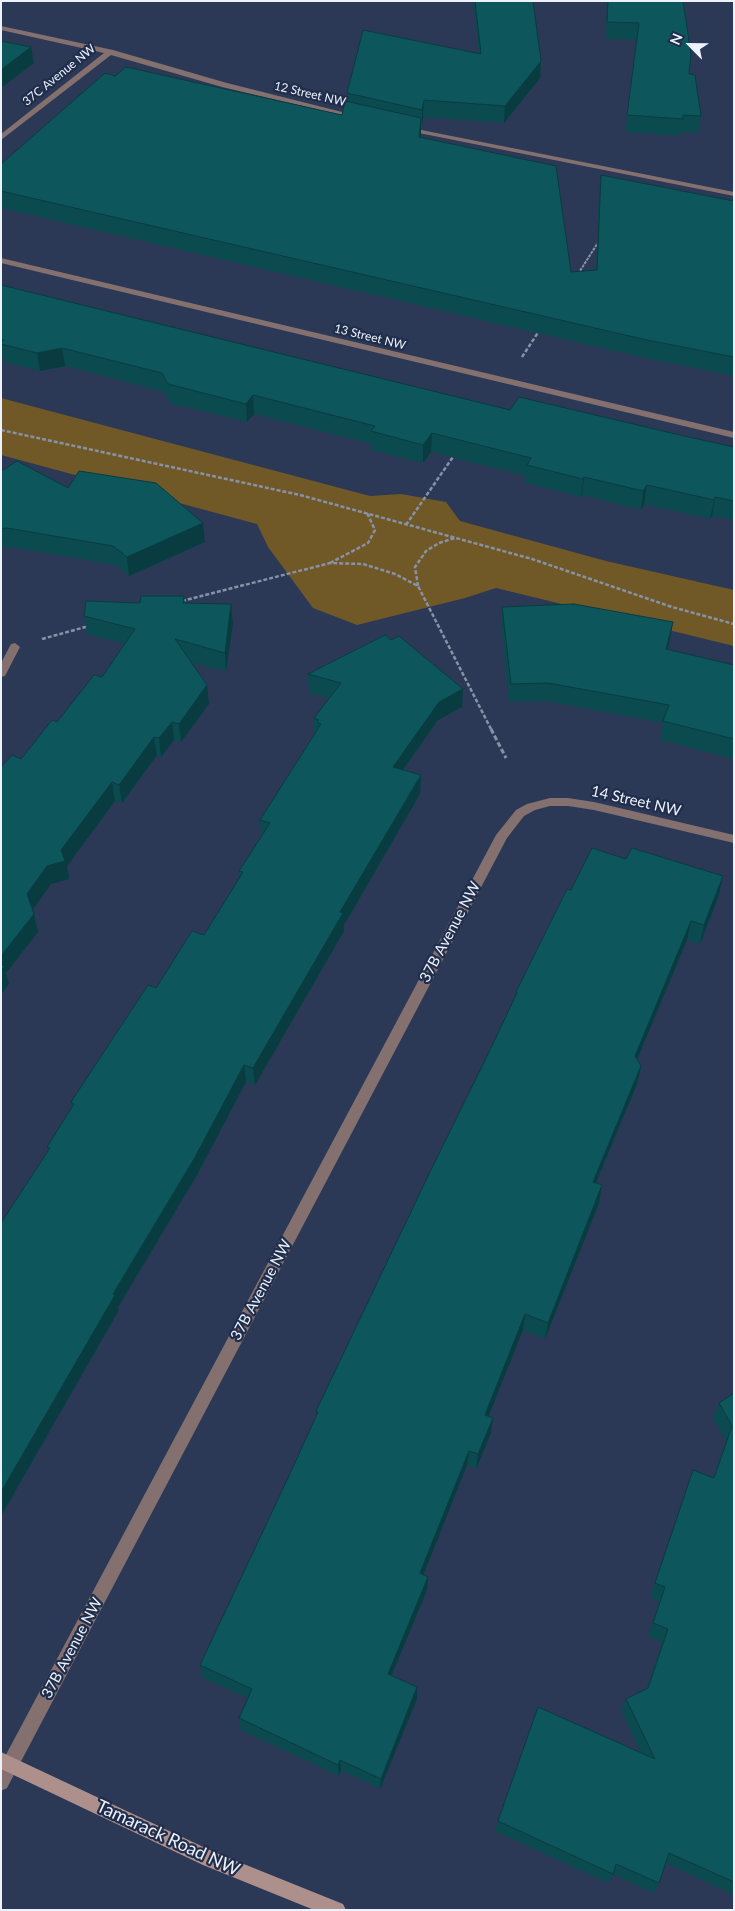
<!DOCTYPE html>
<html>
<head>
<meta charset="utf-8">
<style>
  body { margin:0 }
  #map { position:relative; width:735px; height:1911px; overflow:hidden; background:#2b3956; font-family:Lato,sans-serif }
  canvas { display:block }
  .frame { position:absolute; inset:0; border:2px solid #ecf2fe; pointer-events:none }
  .north { position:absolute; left:665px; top:20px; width:50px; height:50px; -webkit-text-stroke:4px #212e4b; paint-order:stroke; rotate:293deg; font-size:14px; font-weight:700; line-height:20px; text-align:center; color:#ecf2fe }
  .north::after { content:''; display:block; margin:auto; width:18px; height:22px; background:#ecf2fe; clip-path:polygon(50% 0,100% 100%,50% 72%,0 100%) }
</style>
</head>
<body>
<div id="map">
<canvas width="735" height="1911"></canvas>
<div class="frame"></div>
<div class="north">N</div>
</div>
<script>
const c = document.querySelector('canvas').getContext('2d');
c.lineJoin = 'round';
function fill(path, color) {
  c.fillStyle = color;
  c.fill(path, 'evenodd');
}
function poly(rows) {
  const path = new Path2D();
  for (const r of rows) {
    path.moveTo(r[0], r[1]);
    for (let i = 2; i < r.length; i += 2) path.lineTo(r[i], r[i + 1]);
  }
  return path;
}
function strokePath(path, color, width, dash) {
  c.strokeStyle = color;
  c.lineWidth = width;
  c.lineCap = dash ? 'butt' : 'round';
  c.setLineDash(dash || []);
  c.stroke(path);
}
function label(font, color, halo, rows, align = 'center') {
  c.font = font + ' Lato,sans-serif';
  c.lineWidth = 4.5;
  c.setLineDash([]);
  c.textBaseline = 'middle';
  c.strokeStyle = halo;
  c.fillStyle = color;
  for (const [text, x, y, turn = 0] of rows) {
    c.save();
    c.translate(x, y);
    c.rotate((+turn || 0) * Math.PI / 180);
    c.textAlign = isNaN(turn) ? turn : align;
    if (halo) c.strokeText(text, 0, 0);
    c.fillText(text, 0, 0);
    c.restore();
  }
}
const green = poly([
  [1,398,370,496,401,494,446,502,460,521,606,561,734,590,734,646,496,588,465,598,357,625,313,608,268,547,257,524,1,455]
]);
const pathFar2 = poly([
  [578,274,599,241]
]);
const pathFar1 = poly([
  [522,357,539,331],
  [1,430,300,495,532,559,672,607,734,624],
  [406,525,455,454],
  [330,563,368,543,375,530,367,513],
  [418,586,415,567,426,551,439,543,455,538],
  [182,601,330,563,363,564,395,574,418,586,492,731],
  [42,639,89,626]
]);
const path = poly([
  [491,729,506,758]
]);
const street = poly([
  [1,26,113,50,227,83,362,117,358,119,222,87,111,55,1,140,1,134,104,53,1,30,1,26],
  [401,126,734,192,734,196,404,130,401,130,401,126],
  [1,258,734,432,734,438,1,263,1,258],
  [15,643,20,647,5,676,1,677,1,663,11,644,15,643],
  [550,798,568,798,594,802,734,835,734,843,594,810,568,806,550,806,535,810,524,816,507,838,7,1788,1,1791,1,1764,496,835,516,810,527,804,550,798]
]);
const secondary = poly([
  [1,1752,214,1852,343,1904,346,1910,314,1910,203,1865,1,1769,1,1752]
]);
const wall = poly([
  [473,1,533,1,541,61,540,78,504,123,423,117,422,127,421,127,420,137,571,272,596,270,599,193,601,175,734,201,734,376,645,358,1,208,1,164,115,76,342,115,347,101,347,93,479,53],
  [607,1,683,1,689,74,701,116,698,133,681,132,680,136,625,132,637,40,606,39],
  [1,285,510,410,684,436,734,447,734,520,712,516,710,519,644,504,641,510,582,495,581,497,525,483,526,476,431,452,423,463,371,450,371,444,254,414,247,422,170,403,164,392,65,366,40,371,4,362,3,357,1,357],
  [1,470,68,488,205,542,129,576,116,565,11,547,1,548],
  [184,596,185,603,233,623,226,671,190,662,209,704,181,742,174,740,161,757,157,755,122,803,115,801,67,866,69,879,51,884,32,910,38,932,6,973,9,984,1,994,21,759,57,722,102,677,125,644,87,634,84,616,140,603],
  [502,607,673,622,667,650,734,665,734,759,660,740,663,723,546,701,509,702,501,625],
  [391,640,463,689,462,707,438,720,403,770,421,775,420,794,344,925,344,931,255,1085,246,1082,197,1175,118,1307,119,1310,1,1516,1,1223,48,1151,47,1147,72,1107,71,1102,156,988,204,935,239,878,239,871,261,837,260,820,314,734,314,718,329,698,309,693,308,674],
  [571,890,719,895,700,944,687,940,637,1060,641,1066,637,1084,596,1183,599,1203,545,1339,523,1330,488,1416,493,1418,491,1433,476,1469,467,1465,423,1575,428,1577,427,1590,392,1675,417,1687,417,1699,380,1789,341,1770,339,1776,241,1730,239,1718,248,1698,203,1678,200,1665,288,1478,317,1415,316,1411,490,1050,515,997,516,992],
  [734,1393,734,1895,666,1863,659,1883,654,1893,613,1874,608,1883,495,1831,498,1821,641,1753,621,1710,626,1699,647,1688,662,1642,648,1636,659,1601,650,1597,693,1470,713,1478,726,1441,713,1419,719,1403]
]);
const shadedWall = poly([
  [31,47,34,63,1,88,1,70],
  [541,61,540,78,504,123,505,106],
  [424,100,423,117,422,127,422,110],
  [421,118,421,135,418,154,419,137],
  [62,348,65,366,40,371,37,353],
  [253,395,254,414,247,422,246,404],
  [432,433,431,452,423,463,423,445],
  [584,477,582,495,581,497,583,479],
  [647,485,644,504,641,510,643,491],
  [715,497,712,516,710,519,714,500],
  [203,523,205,542,129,576,127,557],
  [231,604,233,623,226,671,225,653],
  [673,622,670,640,662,668,666,649],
  [207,685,209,704,181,742,179,724],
  [463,689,462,707,438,720,392,785,393,767,439,702],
  [172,722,174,740,161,757,159,738],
  [154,737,157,755,122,803,119,785],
  [421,775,420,794,344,925,344,931,255,1085,253,1068,340,912],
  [112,782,115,801,67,866,69,879,51,884,31,912,27,894,47,866,61,850],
  [723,876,719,895,700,944,704,925],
  [34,914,38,932,6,973,9,984,1,994,1,956],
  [691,921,687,940,631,1074,635,1056],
  [244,1065,246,1082,197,1175,118,1307,119,1310,1,1516,1,1492],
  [641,1066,637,1084,589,1199,593,1182],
  [602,1185,599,1203,545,1339,548,1323],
  [525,1314,523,1330,483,1430,485,1415],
  [493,1418,491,1433,476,1469,478,1454],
  [469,1451,467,1465,419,1586,420,1573],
  [428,1577,427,1590,387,1686,388,1674],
  [417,1687,417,1699,380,1789,381,1779],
  [340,1760,341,1770,339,1776,338,1765]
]);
const building = poly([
  [475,1,533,1,541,61,505,106,424,100,422,110,347,93,363,30,481,54,475,1],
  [608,1,683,1,691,54,689,74,695,75,701,116,683,115,683,119,627,115,639,23,607,22,608,1],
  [1,41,31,47,1,70,1,41],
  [126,67,342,115,345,101,421,118,419,137,556,166,571,272,597,270,601,175,734,201,734,357,647,340,1,191,1,164,105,73,115,76,126,67],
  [1,285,510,410,519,397,684,436,734,447,734,501,715,497,714,500,647,485,643,491,584,477,583,479,527,465,531,458,432,433,423,445,371,431,375,426,253,395,246,404,168,384,162,373,62,348,37,353,1,344,1,343,4,340,1,339,1,285],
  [17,461,68,488,79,471,156,483,203,523,127,557,113,546,7,528,1,529,1,470,3,470,17,461],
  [141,596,184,596,183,603,231,604,225,653,175,639,207,685,179,724,172,722,159,738,154,737,119,785,112,782,61,850,65,861,47,866,27,894,34,914,1,956,1,767,12,755,21,759,52,720,57,722,94,675,102,677,135,629,84,616,86,601,140,603,141,596],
  [574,604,673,622,666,649,734,665,734,739,663,721,669,705,548,683,511,684,502,607,574,604],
  [385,635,391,640,399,636,463,689,439,702,393,767,421,775,340,912,343,913,253,1068,244,1065,194,1159,113,1294,115,1295,1,1492,1,1223,50,1148,47,1147,74,1104,71,1102,148,985,156,988,192,931,204,935,243,872,239,871,270,823,260,820,321,724,317,722,319,720,314,718,341,683,308,674,385,635],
  [592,848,626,859,632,848,723,876,704,925,691,921,635,1056,641,1066,593,1182,602,1185,548,1323,525,1314,485,1415,493,1418,478,1454,469,1451,420,1573,428,1577,388,1674,417,1687,381,1779,340,1760,338,1765,239,1718,252,1689,200,1665,288,1478,318,1412,316,1411,428,1176,490,1050,517,993,516,992,567,889,571,890,592,848],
  [1,965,5,966,1,970,1,965],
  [734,1393,734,1882,669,1853,659,1883,616,1864,613,1874,498,1821,538,1707,655,1759,626,1699,648,1688,668,1629,653,1623,665,1587,655,1583,693,1470,714,1478,732,1426,719,1403,734,1393]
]);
const farStreetnames = [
  ["37C Avenue NW",59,75,-39],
  ["12 Street NW",310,94,13],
  ["13 Street NW",370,337,14]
];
const streetNames = [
  ["14 Street NW",636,801,13],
  ["37B Avenue NW",450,932,-62],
  ["37B Avenue NW",261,1290,-62],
  ["37B Avenue NW",72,1648,-62]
];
const nearStreetnames = [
  ["Tamarack Road NW",168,1838,25]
];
fill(green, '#705927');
strokePath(pathFar2, '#8792a6', 2, [3, 1]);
strokePath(pathFar1, '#8792a6', 2.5, [4, 2]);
strokePath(path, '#8792a6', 3, [5, 2.5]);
fill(street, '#84706f');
fill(secondary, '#ad8f8c');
fill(wall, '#0b4a4f');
fill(shadedWall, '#093c40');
fill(building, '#0d565c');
strokePath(building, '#093c40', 1);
label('12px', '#ecf2fe', '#212e4b', farStreetnames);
label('15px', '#ecf2fe', '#212e4b', streetNames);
label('18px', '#ecf2fe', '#212e4b', nearStreetnames);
</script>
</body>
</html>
